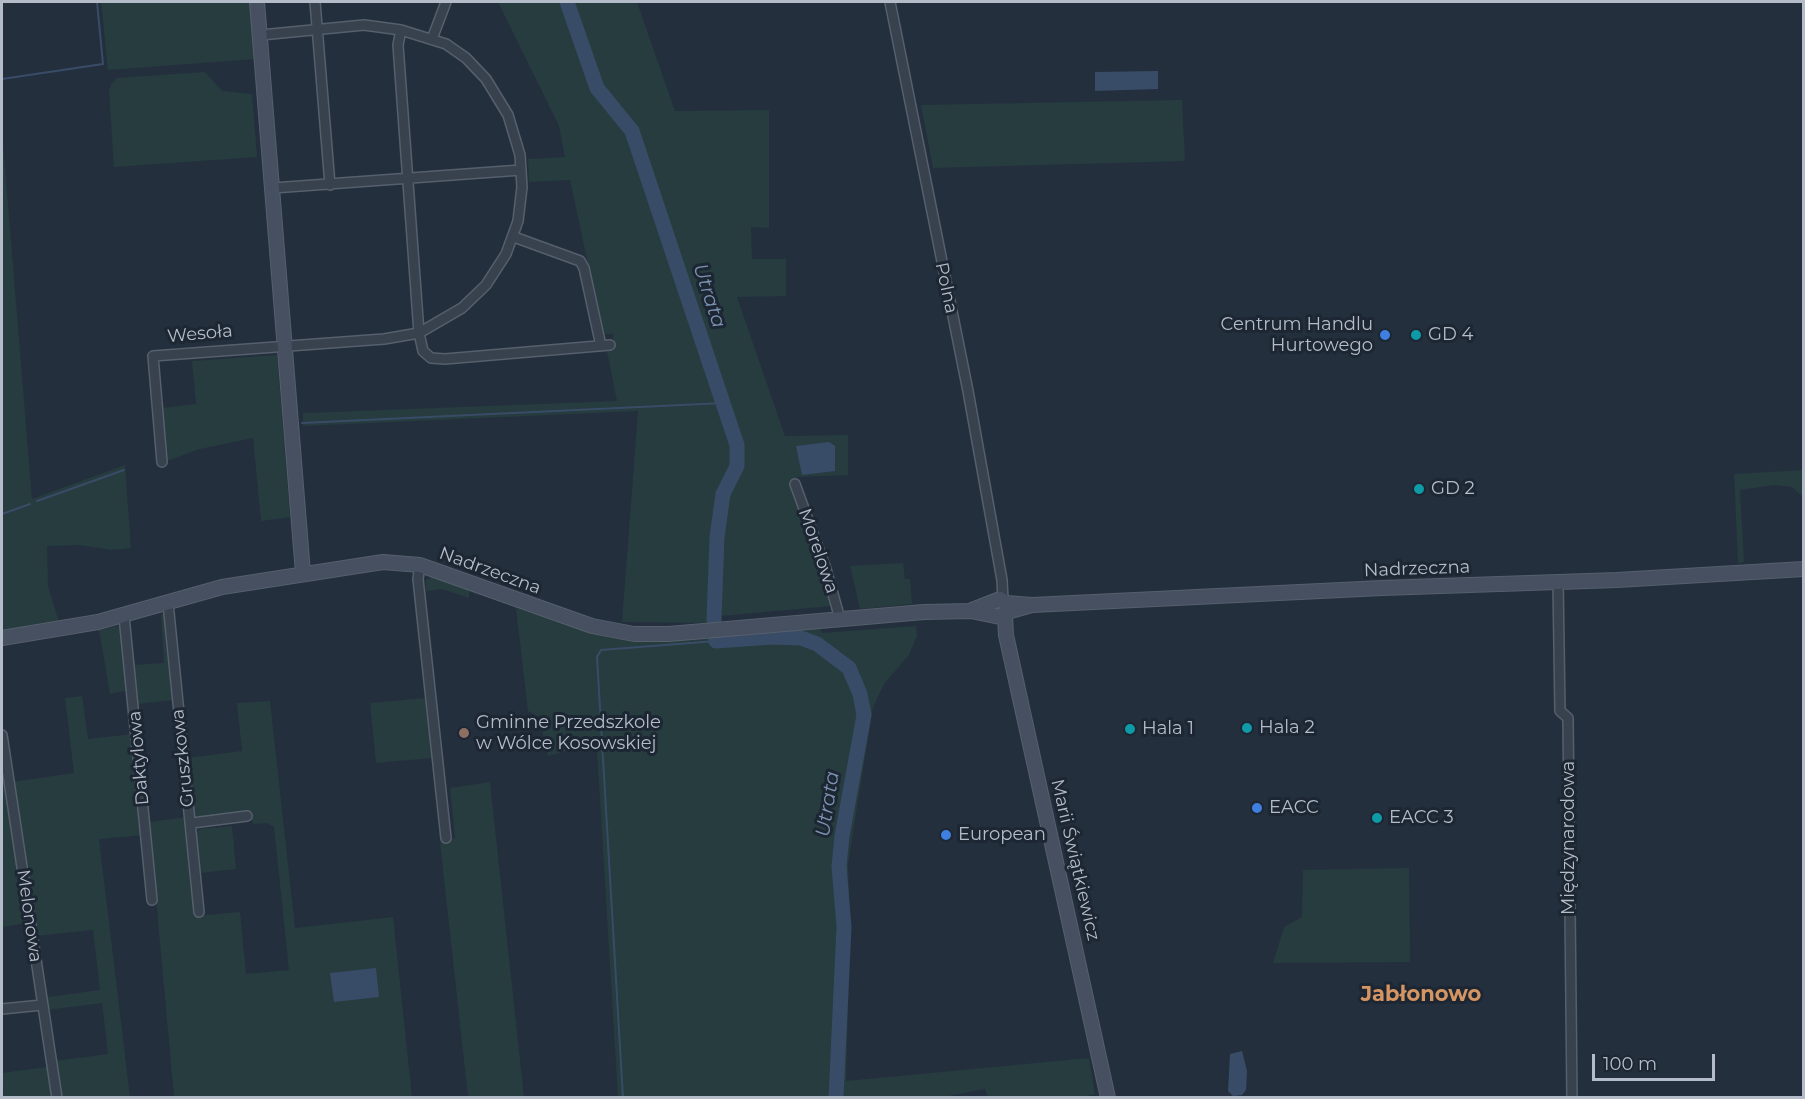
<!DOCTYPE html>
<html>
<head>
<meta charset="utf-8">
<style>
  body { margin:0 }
  #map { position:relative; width:1805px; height:1099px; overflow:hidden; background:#242f3e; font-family:Montserrat,sans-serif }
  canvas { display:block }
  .frame { position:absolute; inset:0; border:3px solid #b4bcc9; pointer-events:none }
  .scale { position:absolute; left:1592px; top:1054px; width:123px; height:27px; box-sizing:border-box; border:3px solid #b4bcc9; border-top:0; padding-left:8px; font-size:18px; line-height:21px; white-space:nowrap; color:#b4bcc9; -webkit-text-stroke:4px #1d2633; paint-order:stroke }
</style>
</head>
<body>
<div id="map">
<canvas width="1805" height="1099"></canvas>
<div class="frame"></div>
<div class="scale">100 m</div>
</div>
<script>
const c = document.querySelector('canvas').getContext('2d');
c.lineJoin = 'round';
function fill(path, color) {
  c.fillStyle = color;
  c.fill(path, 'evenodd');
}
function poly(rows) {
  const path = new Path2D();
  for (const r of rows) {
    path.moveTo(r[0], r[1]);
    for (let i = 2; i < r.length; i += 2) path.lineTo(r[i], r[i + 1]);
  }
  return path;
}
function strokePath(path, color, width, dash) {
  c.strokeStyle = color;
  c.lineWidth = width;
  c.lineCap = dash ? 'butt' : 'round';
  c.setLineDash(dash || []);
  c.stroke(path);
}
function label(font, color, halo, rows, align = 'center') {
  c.font = font + ' Montserrat,sans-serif';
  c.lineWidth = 6;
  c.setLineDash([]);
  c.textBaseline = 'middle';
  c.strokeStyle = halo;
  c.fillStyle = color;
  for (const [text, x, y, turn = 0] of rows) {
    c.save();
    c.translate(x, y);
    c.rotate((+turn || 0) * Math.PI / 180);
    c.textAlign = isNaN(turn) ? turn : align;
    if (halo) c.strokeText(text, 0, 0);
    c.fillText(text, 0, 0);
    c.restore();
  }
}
const green = poly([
  [101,2,252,2,256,59,108,70],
  [498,2,637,2,675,111,769,110,769,228,751,227,752,259,786,259,786,296,737,297,785,436,848,435,848,475,798,477,791,481,831,606,721,616,723,623,622,622,638,411,303,426,303,413,306,413,617,401,607,351,614,350,613,334,603,334,570,180,529,182,528,159,565,157,559,126],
  [205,72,222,91,252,94,257,157,114,167,109,90,112,83,117,78],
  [1182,100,1185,161,933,168,921,105],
  [2,131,32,499,125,465,131,548,111,550,80,545,47,546,48,586,59,622,2,630],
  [277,355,290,517,261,521,253,438,200,449,167,461,162,408,196,404,192,361],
  [1803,470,1803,497,1792,487,1774,485,1740,490,1744,562,1738,563,1734,474],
  [903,563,905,579,910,579,912,604,860,609,850,566],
  [432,577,448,582,449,579,469,586,469,598,442,589,426,591,426,580],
  [516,608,592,630,819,627,822,633,916,626,917,636,909,655,884,684,873,707,848,864,850,925,846,1081,1089,1058,1095,1094,1077,1098,988,1098,985,1089,938,1098,618,1097,597,750,580,747,548,756,539,717,528,711],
  [166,610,174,700,138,704,134,665,164,663,161,615],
  [118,626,123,629,129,690,110,694,99,630],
  [82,696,88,739,133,734,143,835,99,839,130,1097,60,1097,55,1061,108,1054,102,1003,47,1010,45,994,48,997,100,990,93,930,36,936,12,782,74,773,65,698],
  [425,698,432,758,376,763,370,703],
  [270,701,295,928,393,917,412,1097,174,1097,149,822,188,817,196,916,240,912,246,974,289,970,274,827,267,823,253,824,250,812,196,817,192,814,187,758,242,751,237,703],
  [2,756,26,923,2,927],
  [490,782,524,1097,468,1097,440,842,455,838,450,788],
  [232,826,236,869,200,873,196,833,200,829],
  [1409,868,1410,962,1273,963,1284,927,1302,917,1303,870],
  [47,1067,52,1097,4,1097,2,1073]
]);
const water = poly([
  [1158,71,1158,89,1095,91,1095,72],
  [829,442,835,446,835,471,802,475,796,446],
  [376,968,379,997,334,1002,330,973],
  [1242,1051,1247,1071,1246,1090,1242,1095,1233,1096,1228,1091,1230,1054]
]);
const stream = poly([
  [2,79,103,64,97,2],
  [302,423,724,403],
  [37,501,124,470],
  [2,514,30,504],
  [623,1098,597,657,601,650,716,641]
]);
const river = poly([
  [567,2,597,88,632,131,737,445,737,466,723,494,717,537,714,619],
  [716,636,716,641,772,637,801,638,817,644,849,668,860,694,864,715,842,836,839,866,844,927,836,1098]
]);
const street = poly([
  [315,2,330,185],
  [890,2,968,391,1002,580,1003,600],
  [401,30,398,45,419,333,423,351,431,358,445,359,610,345],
  [432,39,446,2],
  [273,188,521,170],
  [514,237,580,261,584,268,601,346],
  [162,462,153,356,384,339,419,333,462,308,486,285,506,254,518,221,522,187,520,155,508,115,486,79,466,58,446,44,401,30,364,25,261,35],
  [795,484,826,569,840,619],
  [420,565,418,579,446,838],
  [1558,582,1560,711,1568,718,1572,1098],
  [168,603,199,912],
  [124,616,152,900],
  [2,735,57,1098],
  [192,823,247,816],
  [2,1009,42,1005]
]);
const secondary = poly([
  [257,2,303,573],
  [972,610,1000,599,1006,603,1032,605,1382,588,1617,580,1804,569],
  [1005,615,1006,635,1108,1098],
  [2,638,98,622,222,587,383,562,420,565,592,626,634,634,669,634,924,612,971,611,1000,617,1007,612,1032,605]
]);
const markers = [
  [1385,335,6,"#3f7fe0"],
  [1416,335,6,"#0f9aa8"],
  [1419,489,6,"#0f9aa8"],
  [1247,728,6,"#0f9aa8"],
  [1130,729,6,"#0f9aa8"],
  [464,733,6,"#8d6e63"],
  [1257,808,6,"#3f7fe0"],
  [1377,818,6,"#0f9aa8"],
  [946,835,6,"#3f7fe0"]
];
const streetNames = [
  ["Polna",946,288,78],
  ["Wesoła",200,334,-5],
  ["Morelowa",818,551,71],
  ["Nadrzeczna",1417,569,-2],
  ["Nadrzeczna",490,571,20],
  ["Daktylowa",139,758,-95],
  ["Gruszkowa",183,758,-96],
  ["Międzynarodowa",1569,838,-90],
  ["Marii Świątkiewicz",1075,860,77],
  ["Melonowa",29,916,82]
];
const poiNames = [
  ["Centrum Handlu",1373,325,"right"],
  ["Hurtowego",1373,346,"right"],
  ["GD 4",1428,335],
  ["GD 2",1431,489],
  ["Gminne Przedszkole",476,723],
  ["w Wólce Kosowskiej",476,744],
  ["Hala 2",1259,728],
  ["Hala 1",1142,729],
  ["EACC",1269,808],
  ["EACC 3",1389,818],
  ["European",958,835]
];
const waterNames = [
  ["Utrata",709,296,72],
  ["Utrata",828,804,-81]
];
const quarterNames = [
  ["Jabłonowo",1421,995]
];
fill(green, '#263c3f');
fill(water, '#394c67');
strokePath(stream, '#394c67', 2);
strokePath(river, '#394c67', 15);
strokePath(street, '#565f6c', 12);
strokePath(secondary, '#565f6c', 16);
strokePath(street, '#38414e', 9);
strokePath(secondary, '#465061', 14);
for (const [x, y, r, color] of markers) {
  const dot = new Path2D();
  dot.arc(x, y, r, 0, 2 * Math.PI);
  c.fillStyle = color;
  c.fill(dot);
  strokePath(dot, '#1d2633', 2);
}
label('18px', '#b4bcc9', '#1d2633', streetNames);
label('18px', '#b4bcc9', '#1d2633', poiNames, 'left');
label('italic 20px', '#7c92b1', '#1d2633', waterNames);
label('bold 21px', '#d59563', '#1d2633', quarterNames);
</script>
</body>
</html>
